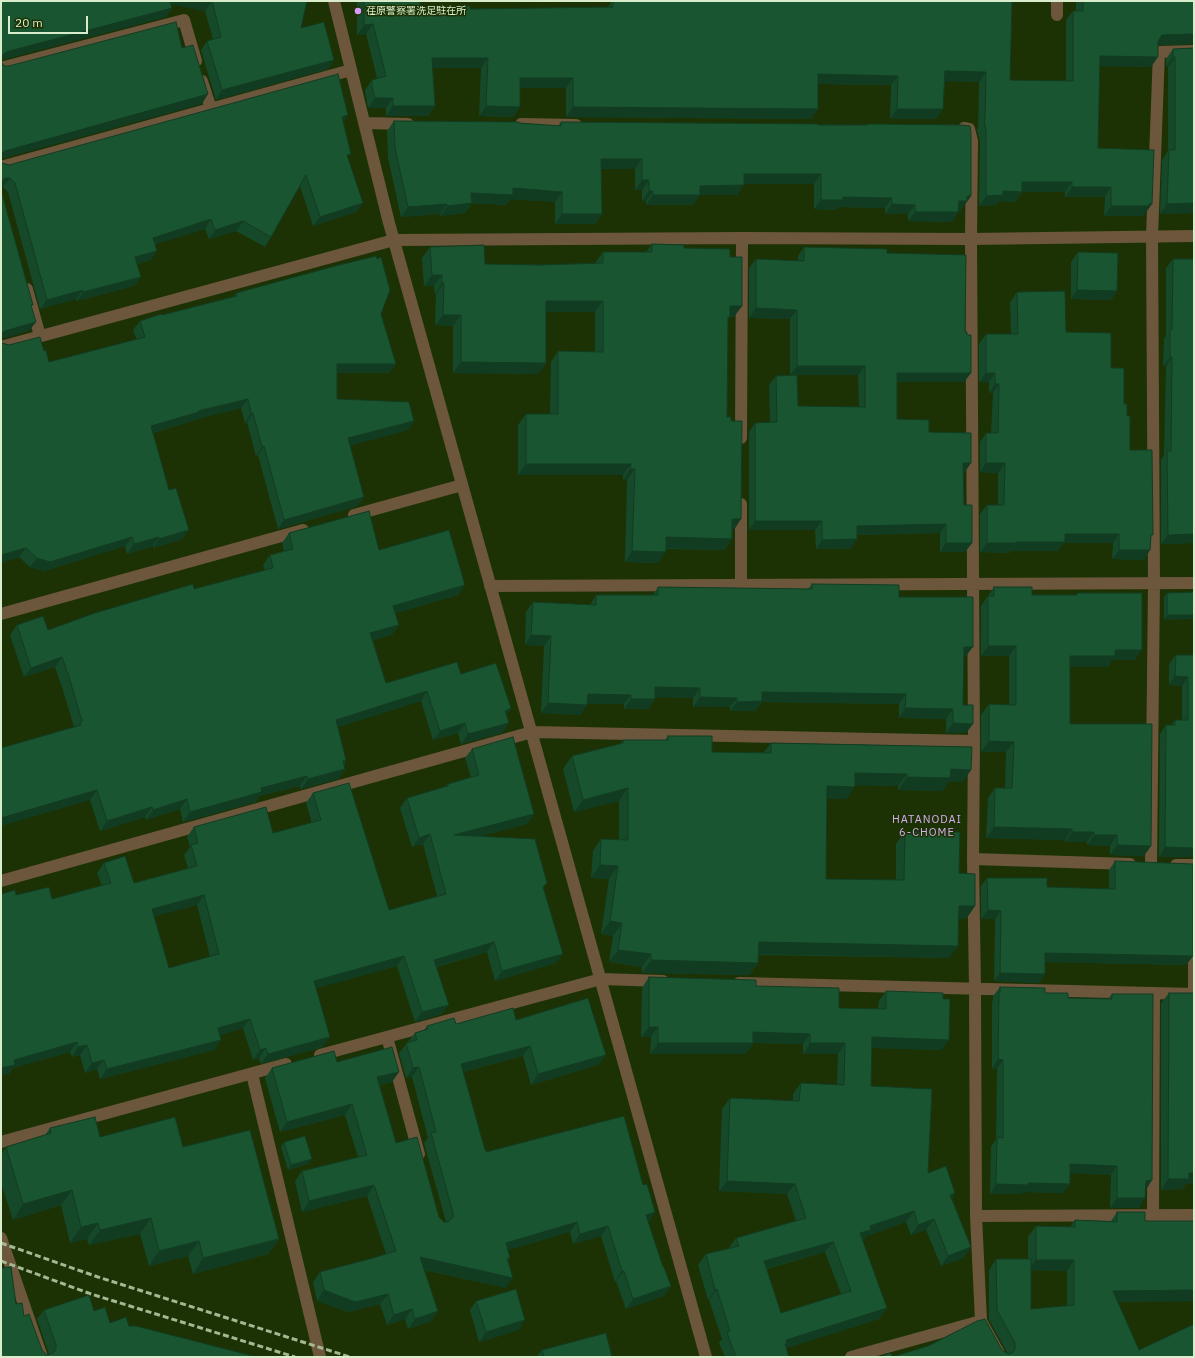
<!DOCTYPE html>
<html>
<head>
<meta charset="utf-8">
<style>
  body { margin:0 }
  #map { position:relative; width:1195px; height:1358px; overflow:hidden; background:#1c3204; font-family:"IBM Plex Sans",sans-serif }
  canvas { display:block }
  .frame { position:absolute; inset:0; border:2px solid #d9eccc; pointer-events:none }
  .scale { position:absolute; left:8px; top:16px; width:80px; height:18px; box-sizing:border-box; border:2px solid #d9eccc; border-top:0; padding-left:5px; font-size:12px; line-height:14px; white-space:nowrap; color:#d9eccc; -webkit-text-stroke:3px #1c3204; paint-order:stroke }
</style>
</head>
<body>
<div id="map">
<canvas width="1195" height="1358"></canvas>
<div class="frame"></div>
<div class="scale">20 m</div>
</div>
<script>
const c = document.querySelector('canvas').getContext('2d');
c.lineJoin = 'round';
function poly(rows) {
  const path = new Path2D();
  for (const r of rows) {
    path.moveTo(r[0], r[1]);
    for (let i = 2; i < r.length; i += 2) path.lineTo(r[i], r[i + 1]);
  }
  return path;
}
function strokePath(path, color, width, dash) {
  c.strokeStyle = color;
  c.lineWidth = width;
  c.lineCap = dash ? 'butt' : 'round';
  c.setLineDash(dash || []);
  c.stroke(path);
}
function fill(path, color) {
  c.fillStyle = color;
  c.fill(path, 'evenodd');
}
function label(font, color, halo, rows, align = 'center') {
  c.font = font + ' "IBM Plex Sans","Noto Sans JP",sans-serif';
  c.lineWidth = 3;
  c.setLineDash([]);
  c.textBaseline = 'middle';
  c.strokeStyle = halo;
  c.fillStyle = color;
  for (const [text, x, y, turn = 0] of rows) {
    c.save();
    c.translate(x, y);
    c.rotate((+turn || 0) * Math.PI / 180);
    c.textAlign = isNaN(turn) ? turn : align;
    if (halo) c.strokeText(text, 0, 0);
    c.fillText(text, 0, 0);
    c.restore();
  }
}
const minor = poly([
  [334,1,389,223,706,1357],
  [1057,15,1057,1],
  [1,68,184,20,196,61],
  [202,81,211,109],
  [364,123,408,124],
  [521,124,576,125],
  [964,128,969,129,972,141,971,239,974,741,973,859,975,989,976,1216,981,1321,1001,1357],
  [1,167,351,70],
  [27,289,40,336],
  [1,347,394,240,742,238,971,239,1194,236],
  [741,438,742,238],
  [354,515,462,485],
  [741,585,741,504],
  [490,586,1194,583],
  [1,614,303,530],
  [973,859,1130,864],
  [1151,864,1154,583,1152,236,1159,52,1194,51],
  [1176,865,1194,865,1194,994],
  [1,881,532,732,974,741],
  [739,983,1194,994],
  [387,1037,419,1154],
  [320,1055,601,979,663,981],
  [252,1074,320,1357],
  [1,1142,286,1064],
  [1153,1215,1154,993],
  [976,1216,1194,1215],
  [1,1238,42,1357],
  [851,1357,981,1321]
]);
const rail = poly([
  [1,1243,98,1277,350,1357],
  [1,1261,91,1294,295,1357]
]);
const wall = poly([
  [1,1,307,1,301,28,328,69,216,100,201,50,207,41,213,39,205,11,171,4,172,8,166,17,1,60],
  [357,1,420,1,420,6,470,9,608,7,612,1,1012,1,1010,80,1066,81,1066,20,1073,11,1076,11,1076,1,1194,1,1194,44,1158,45,1151,67,1100,66,1098,148,1145,214,1144,214,1142,216,1104,216,1105,197,1065,197,1065,192,1022,192,1015,202,999,201,996,205,979,206,980,141,977,130,978,128,979,82,945,81,943,109,936,119,890,119,891,85,818,84,818,109,811,119,566,117,566,88,520,88,520,107,513,117,479,116,481,68,432,68,435,106,428,116,386,116,386,108,368,108,366,97,365,90,372,80,377,78,366,34,357,35],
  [1194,48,1194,213,1160,214,1162,160,1168,151,1168,67,1166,67,1166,59,1173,49],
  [394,121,519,123,558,126,561,122,867,125,868,124,971,196,960,211,959,211,958,212,952,222,908,221,908,214,885,214,885,208,838,207,836,210,814,209,814,184,744,184,737,195,700,195,693,205,646,205,646,201,642,201,642,190,635,190,635,169,601,169,602,214,595,224,555,224,555,202,511,199,506,205,472,203,465,213,440,216,440,214,401,217,388,158,387,131],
  [344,122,348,158,363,203,356,212,313,226,300,186,271,237,265,247,236,231,209,239,205,229,155,244,151,260,137,264,141,277,134,286,77,301,76,299,40,309,8,192,3,187,1,187,1,161,2,163,9,165],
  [652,244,684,248,730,257,734,317,730,317,728,319,727,417,734,530,732,530,732,539,724,550,666,549,658,563,625,562,627,480,623,480,623,475,518,475,518,425,526,414,550,414,551,362,558,351,595,352,595,312,546,312,546,363,538,374,453,373,453,326,435,325,436,294,435,294,434,286,424,286,422,258,430,247,485,264,539,265,595,263,603,252,646,252],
  [804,247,887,253,965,332,971,373,964,382,897,382,897,419,929,432,965,472,963,472,964,505,972,543,965,552,940,552,940,533,857,535,851,549,816,549,815,530,749,530,749,432,755,423,770,422,769,385,776,376,790,375,790,319,749,318,749,268,756,259,798,261,798,256],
  [797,375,858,375,859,407,798,406],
  [1078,252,1117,291,1111,300,1071,299,1071,262],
  [1173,259,1194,543,1161,544,1161,460,1164,455,1166,366,1163,366,1164,339,1166,336,1166,268],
  [1017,292,1111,368,1124,404,1127,416,1130,450,1151,538,1144,560,1112,559,1113,543,1063,543,1058,551,1011,551,1010,553,980,552,980,514,987,505,998,505,998,473,980,472,980,442,986,433,991,433,993,393,989,393,989,382,979,382,979,344,986,334,1011,334,1010,302],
  [236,293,381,314,396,364,389,373,337,373,337,399,408,430,350,445,358,506,278,529,258,455,256,456,247,422,245,423,241,408,193,420,192,421,153,433,182,539,153,548,153,546,127,554,125,546,44,571,30,567,19,557,1,563,1,341,2,343,9,345,44,351,49,362,137,340,133,330,140,321,234,296],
  [289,533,379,550,465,585,458,595,395,613,392,635,373,640,386,683,461,674,511,708,506,715,502,733,461,744,458,733,433,740,421,701,338,727,346,760,344,765,345,769,338,779,301,789,300,786,259,796,256,802,183,822,180,809,146,820,145,817,100,831,90,800,74,727,62,687,55,667,24,677,10,635,17,625,48,630,265,570,263,565,270,555,284,551,282,543],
  [812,584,899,597,966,656,964,656,963,705,966,733,946,733,946,719,899,718,899,704,762,702,755,711,730,711,730,707,693,707,693,698,655,697,655,699,648,709,624,709,624,704,587,704,580,715,541,713,544,646,525,645,526,612,533,602,590,605,596,595,653,595,658,587,808,589],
  [994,587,1032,595,1076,595,1077,593,1135,660,1112,660,1108,667,1070,667,1070,724,1144,856,1110,855,1110,846,1087,845,1087,842,1065,842,1065,840,986,838,988,798,995,788,1005,788,1006,752,981,752,981,715,989,704,1009,705,1009,656,981,656,981,606],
  [1194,592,1164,620,1164,597,1167,593],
  [1176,655,1194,655,1194,857,1159,857,1160,734,1166,725,1171,725,1175,720,1182,720,1182,686,1169,685,1169,664],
  [668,736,712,752,764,752,771,743,963,782,948,782,942,791,898,790,898,786,855,785,846,799,827,799,826,879,896,880,896,844,905,831,959,873,975,906,966,919,958,918,958,946,949,958,758,955,758,963,749,975,642,973,642,967,609,962,613,936,601,934,609,879,591,878,593,851,601,839,619,840,619,801,574,812,563,769,572,756,620,744,623,740,665,740],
  [472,749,534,814,527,824,481,836,543,888,556,963,495,981,487,952,437,967,442,1014,415,1022,397,966,316,988,323,1047,261,1064,259,1058,253,1060,243,1028,220,1035,221,1040,214,1050,100,1079,97,1069,85,1073,80,1055,72,1057,70,1052,13,1068,9,1074,16,895,52,899,102,886,97,873,104,863,134,883,188,868,184,855,190,847,187,837,194,827,273,833,312,823,306,803,313,793,389,910,437,896,423,844,412,847,400,808,407,798,446,786,448,784,471,777,465,758],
  [197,905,210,957,169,968,154,916],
  [1115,861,1193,956,1186,965,1045,962,1045,974,1039,983,994,981,995,919,981,919,981,886,987,878,1047,887,1109,889,1109,870],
  [649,977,756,986,839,1008,878,1009,879,1001,886,991,941,1050,872,1048,871,1086,928,1173,955,1193,952,1198,971,1247,963,1258,941,1266,926,1230,911,1235,906,1222,867,1236,863,1240,879,1319,786,1348,789,1357,725,1357,719,1343,722,1339,709,1300,708,1300,698,1265,706,1254,729,1248,736,1238,796,1221,787,1194,719,1191,722,1109,730,1098,793,1101,793,1094,801,1083,837,1085,838,1054,803,1054,803,1044,753,1043,746,1054,650,1054,651,1037,641,1037,642,988],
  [825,1252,841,1294,781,1313,767,1269],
  [1000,987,1045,993,1068,998,1108,999,1112,994,1145,1190,1139,1208,1110,1208,1111,1175,1070,1173,1063,1193,1023,1192,1021,1194,990,1194,991,1147,996,1139,997,1069,992,1069,992,1002,993,1000,993,996],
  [1169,993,1194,993,1194,1184,1186,1184,1182,1189,1161,1190,1161,1003],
  [516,1020,606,1055,598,1065,531,1085,523,1056,463,1072,485,1150,486,1152,643,1185,655,1212,648,1222,663,1267,671,1286,664,1296,626,1309,616,1281,615,1282,601,1236,573,1244,570,1232,508,1250,510,1258,508,1261,506,1288,424,1270,438,1311,431,1321,408,1329,405,1319,387,1325,380,1304,348,1312,317,1301,313,1282,320,1272,373,1258,386,1254,367,1196,302,1212,295,1181,302,1171,358,1157,345,1115,280,1132,265,1078,272,1068,337,1062,392,1082,380,1085,396,1143,439,1217,444,1222,446,1222,424,1143,428,1138,412,1077,406,1078,399,1053,415,1033,424,1030,427,1026],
  [50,1128,100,1137,183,1147,279,1239,268,1254,193,1274,188,1256,149,1266,140,1234,89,1245,87,1239,70,1243,61,1205,13,1220,1,1183,1,1154,6,1147,45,1135],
  [284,1142,312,1159,308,1164,288,1170,281,1147],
  [1117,1212,1145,1221,1194,1301,1117,1302,1139,1350,1194,1357,892,1357,1002,1350,1008,1354,989,1320,989,1270,996,1259,1028,1259,1028,1237,1036,1226,1070,1227,1075,1220,1111,1221],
  [1031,1270,1067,1271,1067,1306,1031,1309],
  [476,1301,519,1330,479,1342,470,1310],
  [16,1304,42,1350,47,1355,49,1354,37,1319,44,1310,94,1311,110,1323,129,1326,257,1357,1,1357],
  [542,1350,612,1357,536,1357]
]);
const shadedWall = poly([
  [162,1,212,1,205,11,162,2],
  [172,8,166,17,1,60,1,56,6,52],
  [373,24,366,34,357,35,364,25],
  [1194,34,1194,44,1156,45,1162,35],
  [1100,56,1158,57,1151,67,1093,66],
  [1173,57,1175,57,1168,67,1166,67],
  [432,58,488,58,481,68,425,68],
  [334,60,328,69,216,100,222,90],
  [945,71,986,72,979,82,938,81],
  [818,74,898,76,891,85,812,84],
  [520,78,573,78,566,88,514,88],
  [208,94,202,104,1,159,1,154,5,151],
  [375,98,393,98,386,108,368,108],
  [393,106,435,106,428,116,386,116],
  [486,106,520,107,513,117,479,116],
  [573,107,818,109,811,119,566,117],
  [897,109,943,109,936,119,890,119],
  [348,115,342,124,342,117],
  [601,159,642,159,635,169,594,169],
  [744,174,821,174,814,184,737,184],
  [5,178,10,178,3,187,1,187,1,182],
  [642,180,649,180,642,190,635,190],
  [1022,182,1072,182,1065,192,1022,192,1015,202,999,201,996,205,979,206,986,196,1003,191],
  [744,185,737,195,700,195,693,205,646,205,653,195,700,186],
  [1072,187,1111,187,1105,197,1065,197],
  [513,188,562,192,555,202,511,199,506,205,464,203,471,193],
  [649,191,653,191,646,201,642,201],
  [967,196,971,196,960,211,952,210,959,201],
  [843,197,892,198,885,208,838,207,836,210,814,209,821,200],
  [363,203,356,212,313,226,320,217],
  [472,203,465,213,440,216,447,206],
  [1194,203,1194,213,1160,214,1167,204],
  [447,204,440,214,401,217,408,207],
  [892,204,915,205,908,214,885,214],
  [1152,204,1145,214,1144,214,1142,216,1104,216,1111,206],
  [915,212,958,212,952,222,908,221],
  [562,214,602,214,595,224,555,224],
  [211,219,205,229,147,247,153,238],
  [243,221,236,231,209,239,215,230],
  [157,251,151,260,129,266,135,257],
  [432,275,442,275,434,286,424,286],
  [141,277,134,286,77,301,83,292],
  [442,283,444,283,436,294,435,294],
  [83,290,76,299,40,309,47,300],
  [1077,290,1117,291,1111,300,1071,299],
  [546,301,603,301,595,312,539,312],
  [730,306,742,306,734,317,722,317],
  [756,308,797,310,790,319,749,318],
  [443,315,461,315,453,326,435,325],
  [36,322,29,331,1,339,1,334,5,331],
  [1170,357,1172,357,1166,366,1163,366],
  [461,362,546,363,538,374,453,373],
  [337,364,396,364,389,373,331,373],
  [797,366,865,366,858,375,790,375],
  [897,373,971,373,964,382,890,382],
  [986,373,995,373,989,382,979,382],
  [995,384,999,384,993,393,989,393],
  [248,399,241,408,193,420,192,421,145,435,151,426,198,411],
  [251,413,253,413,247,422,245,423],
  [414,421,408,430,342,448,348,438],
  [264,446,258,455,256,456,262,447],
  [963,463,971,463,965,472,957,472],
  [986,463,1005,463,998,473,980,472],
  [526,464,631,464,623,475,518,475],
  [630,469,635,469,627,480,623,480],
  [364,497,358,506,278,529,284,520],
  [732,519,741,519,734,530,725,530],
  [755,521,822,521,815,530,749,530],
  [946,524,940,533,851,535,857,526],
  [189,530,182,539,153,548,159,539],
  [1065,534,1119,534,1113,543,1063,543,1058,551,1011,551,1010,553,980,552,987,543,1016,542],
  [1194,534,1194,543,1161,544,1168,535],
  [132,537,125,546,44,571,30,567,37,558],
  [159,537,153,546,127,554,134,544],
  [666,537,732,539,724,550,659,548],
  [857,539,851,549,816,549,822,540],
  [946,543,972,543,965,552,940,552],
  [26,548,19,557,1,563,1,555],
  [1119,550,1150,550,1144,560,1112,559],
  [632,551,666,552,658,563,625,562],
  [465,585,458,595,386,616,393,606],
  [1167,615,1194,615,1194,619,1164,620],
  [399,625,392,635,363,643,370,633],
  [531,635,551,636,544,646,525,645],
  [988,646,1016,646,1009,656,981,656],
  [964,647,973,647,966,656,957,656],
  [1115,650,1142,650,1135,660,1112,660,1108,667,1062,667,1070,656],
  [62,657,55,667,24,677,31,668],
  [1175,676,1188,677,1182,686,1169,685],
  [655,687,700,688,693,698,648,697],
  [427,691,421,701,329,730,336,720],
  [762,692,906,694,899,704,762,702,755,711,730,711,737,702],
  [588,694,631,695,624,704,581,704],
  [700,697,737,698,730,707,693,707],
  [631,699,655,699,648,709,624,709],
  [548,703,587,705,580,715,541,713],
  [511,708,504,718,505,711],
  [905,708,953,709,946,719,899,718],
  [465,723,458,733,433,740,440,731],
  [509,723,502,733,461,744,468,734],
  [953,723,973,724,966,733,946,733],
  [989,741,1014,742,1006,752,981,752],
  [345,769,338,779,301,789,308,779],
  [951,769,971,770,963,782,948,782,942,791,898,790,907,777],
  [855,773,907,774,898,786,846,785],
  [307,776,300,786,259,796,256,802,183,822,190,812,261,788],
  [827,786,855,787,846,799,818,799],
  [628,788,619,801,574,812,583,800],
  [97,790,90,800,1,826,1,818],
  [187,799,180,809,146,820,153,810],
  [152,807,145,817,100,831,107,821],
  [534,814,527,824,447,845,454,835],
  [994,827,1072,829,1065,840,986,838],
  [1072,832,1094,832,1087,842,1065,842],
  [430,834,423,844,412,847,419,838],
  [1094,835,1117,835,1110,846,1087,845],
  [1117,845,1151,846,1144,856,1110,855],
  [1165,847,1194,848,1194,857,1159,857],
  [600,865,618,866,609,879,591,878],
  [204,895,197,905,145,919,152,909],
  [959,906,975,906,966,919,950,918],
  [988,910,1001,911,995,919,981,919],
  [610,921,622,923,613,936,601,934],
  [494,942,487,952,427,969,434,960],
  [759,942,958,946,949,958,750,954],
  [618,950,651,954,642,967,609,962],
  [1045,953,1193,956,1186,965,1039,962],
  [563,954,556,963,495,981,502,971],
  [404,956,397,966,307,991,314,981],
  [651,960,758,963,749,975,642,973],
  [1000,973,1045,974,1039,983,994,981],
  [449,1005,442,1014,415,1022,422,1012],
  [250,1019,243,1028,211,1038,218,1028],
  [649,1027,658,1027,651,1037,641,1037],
  [753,1032,810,1034,803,1044,753,1043,746,1054,650,1054,658,1043],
  [330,1037,323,1047,261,1064,268,1054],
  [872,1037,949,1040,941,1050,865,1048],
  [221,1040,214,1050,100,1079,107,1069],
  [77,1042,70,1052,13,1068,9,1074,1,1076,1,1068,14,1060],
  [810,1043,845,1043,838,1054,803,1054],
  [87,1045,80,1055,72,1057,78,1047],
  [530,1046,523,1056,454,1074,461,1064],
  [266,1048,259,1058,253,1060,260,1050],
  [606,1055,598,1065,531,1085,538,1074],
  [998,1059,1003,1060,997,1069,992,1069],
  [104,1060,97,1069,85,1073,92,1063],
  [419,1067,412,1077,406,1078,413,1068],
  [399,1072,392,1082,370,1087,377,1077],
  [352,1104,345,1115,280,1132,287,1122],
  [312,1159,308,1164,288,1170,291,1165],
  [1070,1164,1117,1166,1111,1175,1064,1173],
  [1189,1173,1194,1173,1194,1184,1186,1184,1182,1189,1161,1190,1168,1179],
  [1152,1180,1146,1190,1146,1181],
  [727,1181,795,1184,787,1194,719,1191],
  [1028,1183,1070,1184,1063,1193,1023,1192,1021,1194,990,1194,996,1184],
  [374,1185,367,1196,302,1212,309,1201],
  [72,1190,61,1205,13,1220,23,1204],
  [955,1193,948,1204,950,1195],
  [1117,1198,1145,1198,1139,1208,1110,1208],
  [914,1211,906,1222,867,1236,864,1240,853,1244,860,1233,870,1226],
  [655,1212,648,1223,646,1215],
  [151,1218,140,1234,89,1245,100,1230],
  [934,1219,926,1230,911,1235,918,1225],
  [577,1222,570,1232,498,1253,506,1243],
  [98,1223,87,1239,70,1243,81,1227],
  [608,1226,601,1236,573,1244,580,1234],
  [279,1239,268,1254,193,1274,203,1258],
  [199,1241,188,1256,149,1266,159,1251],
  [833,1242,825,1252,757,1271,764,1261],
  [971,1247,963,1258,941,1266,948,1256],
  [420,1257,513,1278,506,1288,413,1267],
  [1036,1260,1074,1260,1067,1271,1028,1270],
  [622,1271,624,1271,616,1281,615,1282],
  [671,1286,664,1296,626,1309,633,1299],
  [717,1289,709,1300,708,1300,715,1290],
  [324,1290,388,1294,380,1304,348,1312,317,1301],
  [1194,1290,1194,1301,1105,1302,1113,1291],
  [887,1308,879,1319,784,1349,786,1340],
  [412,1309,405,1319,387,1325,394,1315],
  [438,1311,431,1321,408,1329,415,1319],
  [525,1320,519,1330,479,1342,486,1332]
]);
const building = poly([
  [1,1,170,1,172,8,6,52,1,56,1,1],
  [210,1,307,1,301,28,324,22,334,60,222,90,207,41,221,37,212,1,210,1],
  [364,1,420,1,420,6,470,6,470,9,613,7,613,1,1012,1,1010,80,1073,81,1073,11,1083,11,1083,1,1194,1,1194,34,1162,35,1158,41,1158,57,1100,56,1098,148,1154,150,1152,204,1149,204,1149,206,1111,206,1111,187,1072,187,1072,182,1022,182,1022,192,1003,191,1003,195,986,196,986,131,984,120,985,120,986,72,945,71,943,109,897,109,898,76,818,74,818,109,573,107,573,78,520,78,520,107,486,106,488,58,432,58,435,106,393,106,393,98,375,98,372,87,372,80,386,76,373,24,364,25,364,1],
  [176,22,182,48,193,45,208,94,5,151,2,153,1,156,1,62,5,66,9,66,176,22],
  [1194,48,1194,203,1167,204,1169,150,1175,150,1175,57,1173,57,1173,49,1194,48],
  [338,74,348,115,342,117,351,154,347,155,363,203,320,217,306,175,271,237,243,221,215,230,211,219,153,238,157,251,135,257,141,277,83,292,83,290,47,300,15,183,10,178,5,178,1,182,1,161,2,163,9,165,338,74],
  [394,121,519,122,519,123,561,126,561,122,818,124,818,125,868,125,868,124,961,125,970,126,971,132,971,196,967,196,967,201,959,201,958,212,915,212,915,205,892,204,892,198,843,197,843,200,821,200,821,174,744,174,744,185,700,186,700,195,653,195,653,191,649,191,649,180,642,180,642,159,601,159,602,214,562,214,562,192,513,188,513,195,471,193,472,203,447,206,447,204,408,207,395,148,394,121],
  [1,190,33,305,31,305,36,322,5,331,2,333,1,336,1,190],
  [652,244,684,245,684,248,730,249,730,257,742,257,742,306,730,306,730,317,728,317,727,417,731,417,731,421,742,421,741,519,732,519,732,539,666,537,666,552,632,551,635,469,630,469,631,464,526,464,526,414,558,414,558,351,603,352,603,301,546,301,546,363,461,362,461,315,443,315,444,283,442,283,442,275,432,275,430,247,484,245,485,264,539,265,603,263,603,252,652,252,652,244],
  [804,247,887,249,887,253,966,255,965,332,967,332,967,335,971,335,971,373,897,373,897,419,929,420,929,432,971,433,971,463,963,463,964,505,972,505,972,543,946,543,946,524,857,526,857,539,822,540,822,521,755,521,755,423,777,422,776,376,797,375,798,406,865,407,865,366,797,366,797,310,756,308,756,259,804,261,804,247],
  [1078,252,1118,253,1117,291,1077,290,1078,252],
  [376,256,377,259,381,257,390,290,381,314,396,364,337,364,337,399,409,402,414,421,348,438,364,497,284,520,264,446,262,447,253,413,251,413,248,399,198,411,199,412,151,426,169,490,176,488,189,530,159,539,159,537,134,544,132,537,50,562,37,558,26,548,1,555,1,341,2,343,9,345,40,337,44,351,46,350,49,362,145,337,140,321,161,314,162,315,237,296,236,293,335,266,376,256],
  [1173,259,1194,259,1194,534,1168,535,1167,451,1171,451,1172,357,1170,357,1170,330,1172,330,1173,259],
  [1065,291,1066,332,1111,333,1111,368,1124,368,1124,404,1127,404,1127,416,1130,416,1130,450,1152,450,1153,535,1151,535,1150,550,1119,550,1119,534,1065,534,1065,542,1016,542,1016,543,987,543,987,505,1004,505,1005,463,986,463,986,433,998,433,999,384,995,384,995,373,986,373,986,334,1018,334,1017,292,1065,291],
  [369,511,379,550,449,530,465,585,393,606,399,625,370,633,386,683,457,662,461,674,496,663,511,708,505,711,509,723,468,734,465,723,440,731,427,691,336,720,346,760,343,761,345,769,308,779,307,776,261,788,262,792,190,812,187,799,153,810,152,807,107,821,97,790,1,818,1,748,81,725,80,722,82,721,69,677,62,657,31,668,17,625,43,616,48,630,95,613,193,584,194,589,273,568,270,555,293,549,289,533,369,511],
  [812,584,899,585,899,597,973,597,973,647,964,647,963,705,973,705,973,724,953,723,953,709,905,708,906,694,762,692,762,701,737,702,737,698,700,697,700,688,655,687,655,699,631,699,631,695,588,694,587,705,548,703,551,636,531,635,533,602,596,605,596,595,658,595,658,587,812,589,812,584],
  [994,587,1032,587,1032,595,1077,595,1077,593,1142,593,1142,650,1115,650,1115,656,1070,656,1070,724,1152,724,1151,846,1117,845,1117,835,1094,835,1094,832,1072,832,1072,829,994,827,995,788,1012,788,1014,742,989,741,989,704,1016,705,1016,646,988,646,988,596,994,596,994,587],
  [1194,592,1194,615,1167,615,1167,593,1194,592],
  [1176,655,1194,655,1194,848,1165,847,1166,725,1175,725,1175,720,1188,720,1188,677,1175,676,1176,655],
  [668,736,712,736,712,752,771,753,771,743,972,747,971,770,951,769,950,778,907,777,907,774,855,773,855,787,827,786,826,879,904,880,905,831,960,832,959,873,975,874,975,906,959,906,958,946,759,942,758,963,651,960,651,954,618,950,622,923,610,921,618,866,600,865,601,839,628,840,628,788,583,800,572,756,623,743,623,740,668,740,668,736],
  [513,737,534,814,454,835,535,839,547,883,543,887,563,954,502,971,494,942,434,960,449,1005,422,1012,404,956,314,981,330,1037,268,1054,266,1048,260,1050,250,1019,218,1028,221,1040,107,1069,104,1060,92,1063,87,1045,78,1047,77,1042,14,1060,15,1065,1,1068,1,894,15,890,16,895,49,887,52,899,111,883,104,863,125,856,134,883,197,866,191,845,198,843,194,827,266,807,273,833,321,820,313,793,349,783,389,910,446,894,430,834,419,838,407,798,448,786,448,784,479,775,472,749,513,737],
  [204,895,219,954,169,968,152,909,204,895],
  [1115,861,1193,864,1193,956,1045,953,1045,974,1000,973,1001,911,988,910,987,878,1047,878,1047,887,1115,889,1115,861],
  [649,977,756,980,756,986,839,988,839,1008,886,1009,886,991,943,993,943,999,950,999,949,1040,872,1037,871,1086,932,1089,928,1173,946,1166,955,1193,950,1195,971,1247,948,1256,934,1219,918,1225,914,1211,870,1226,871,1230,860,1233,887,1308,786,1340,787,1344,785,1344,789,1357,736,1357,727,1333,730,1331,717,1289,715,1290,706,1254,739,1246,736,1238,806,1218,795,1184,727,1181,730,1098,799,1101,801,1083,844,1085,845,1043,810,1043,810,1034,753,1032,753,1043,658,1043,658,1027,649,1027,649,977],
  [833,1242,851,1291,781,1313,764,1261,833,1242],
  [1000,987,1045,988,1045,993,1068,993,1068,998,1112,999,1112,994,1153,994,1152,1180,1146,1181,1145,1198,1117,1198,1117,1166,1070,1164,1070,1184,1028,1183,1028,1185,996,1184,997,1137,1003,1138,1003,1060,998,1059,999,992,1000,992,1000,987],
  [1169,993,1194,993,1194,1173,1189,1173,1189,1179,1168,1179,1169,993],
  [588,998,606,1055,538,1074,530,1046,461,1064,485,1150,486,1149,486,1152,624,1116,643,1185,647,1184,655,1212,646,1215,663,1267,664,1267,671,1286,633,1299,624,1271,622,1271,608,1226,580,1234,577,1222,506,1243,510,1258,507,1258,513,1278,420,1257,438,1311,415,1319,412,1309,394,1315,388,1294,355,1302,324,1290,320,1272,373,1258,396,1251,374,1185,309,1201,302,1171,367,1155,352,1104,287,1122,272,1068,334,1051,337,1062,392,1047,399,1072,377,1077,396,1143,417,1137,439,1217,444,1222,448,1222,453,1217,453,1213,431,1133,436,1132,419,1067,413,1068,406,1043,417,1040,415,1033,428,1029,427,1026,454,1018,456,1024,513,1008,516,1020,588,998],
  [95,1117,100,1137,175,1117,183,1147,250,1130,279,1239,203,1258,199,1241,159,1251,151,1218,100,1230,98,1223,81,1227,72,1190,23,1204,6,1147,51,1133,50,1128,95,1117],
  [305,1136,312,1159,291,1165,284,1142,305,1136],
  [1117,1212,1145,1212,1145,1221,1194,1221,1194,1290,1113,1291,1139,1350,1194,1324,1194,1357,879,1357,891,1353,892,1357,928,1346,977,1321,985,1319,1002,1350,1008,1354,1012,1353,1015,1350,1015,1343,997,1310,996,1259,1031,1259,1031,1309,1074,1305,1074,1260,1036,1260,1036,1226,1075,1227,1075,1220,1117,1222,1117,1212],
  [11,1267,16,1304,22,1303,24,1316,29,1314,42,1350,47,1355,51,1354,54,1352,56,1349,56,1345,44,1310,89,1295,94,1311,105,1307,110,1323,126,1317,129,1326,136,1326,257,1357,1,1357,1,1268,11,1267],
  [516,1289,525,1320,486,1332,476,1301,516,1289],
  [606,1333,612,1357,544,1357,542,1350,606,1333]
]);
const markers = [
  [358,11,4,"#d79bf9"]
];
const poiNames = [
  ["荏原警察署洗足駐在所",366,11]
];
const neighbourhoodNames = [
  ["HATANODAI",927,820],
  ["6-CHOME",927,833]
];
strokePath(minor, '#6c573c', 12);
strokePath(rail, '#a4b894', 3, [6, 3]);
fill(wall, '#164929');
fill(shadedWall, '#123c22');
fill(building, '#195530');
strokePath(building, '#123c22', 1);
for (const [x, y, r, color] of markers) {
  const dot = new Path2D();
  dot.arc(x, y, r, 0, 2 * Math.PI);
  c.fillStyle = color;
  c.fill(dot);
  strokePath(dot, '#1c3204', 1.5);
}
label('10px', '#d9eccc', '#1c3204', poiNames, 'left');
c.letterSpacing = '1px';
label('11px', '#d8b0f1', '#1c3204', neighbourhoodNames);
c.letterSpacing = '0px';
</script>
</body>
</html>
